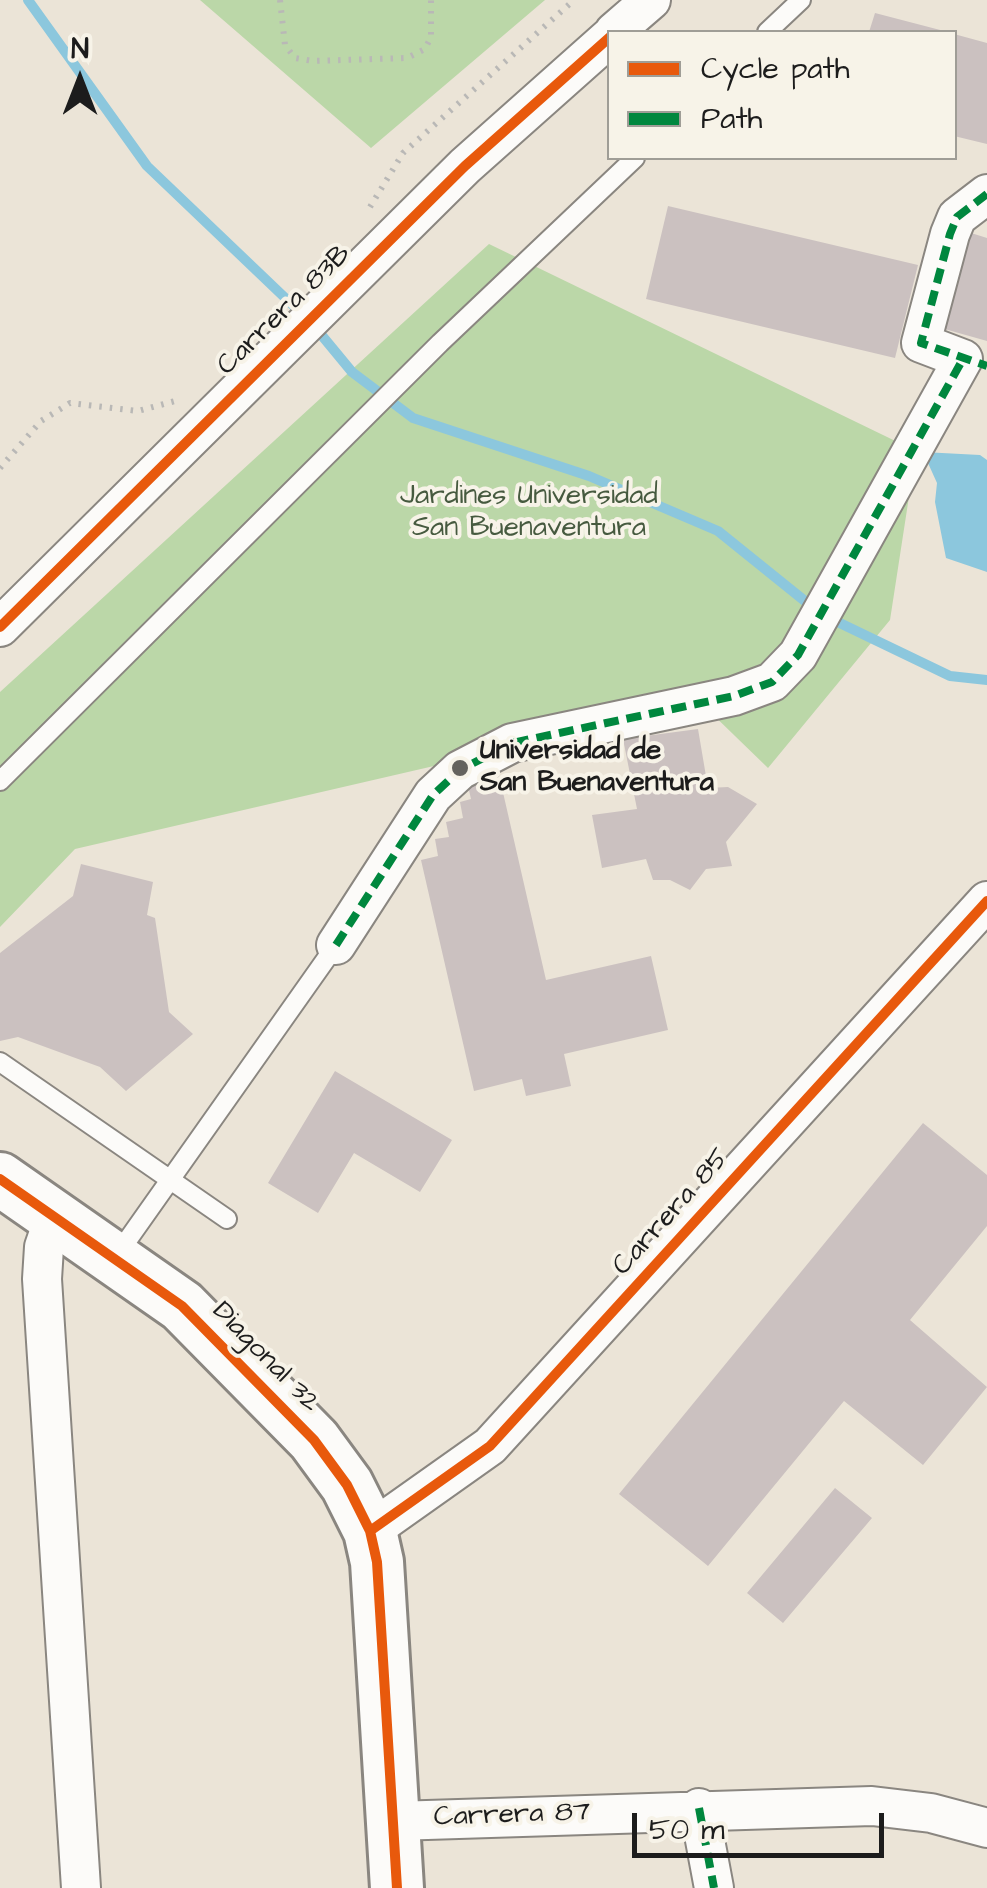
<!DOCTYPE html>
<html>
<head>
<meta charset="utf-8">
<style>
  body { margin:0 }
  #map { position:relative; width:987px; height:1888px; overflow:hidden; background:#ebe4d7; font-family:"Architects Daughter",sans-serif }
  canvas { display:block }
  .legend { position:absolute; left:607px; top:30px; width:350px; height:130px; box-sizing:border-box; background:#f7f3e8; border:2px solid #9f9d96; margin:0; padding:12px 18px; list-style:none; font-size:30px; color:#1c1c1c }
  .legend li { display:flex; align-items:center; gap:20px; height:50px }
  .legend b { width:50px; border:2px solid #9f9d96 }
  .north { position:absolute; left:30px; top:30px; width:100px; height:100px; -webkit-text-stroke:8px #f7f3e8; paint-order:stroke; rotate:0deg; font-size:28px; font-weight:700; line-height:40px; text-align:center; color:#1c1c1c }
  .north::after { content:''; display:block; margin:auto; width:35px; height:45px; background:#1c1c1c; clip-path:polygon(50% 0,100% 100%,50% 72%,0 100%) }
  .scale { position:absolute; left:632px; top:1813px; width:252px; height:45px; box-sizing:border-box; border:5px solid #1c1c1c; border-top:0; padding-left:12px; font-size:30px; line-height:35px; white-space:nowrap; color:#1c1c1c; -webkit-text-stroke:8px #f7f3e8; paint-order:stroke }
</style>
</head>
<body>
<div id="map">
<canvas width="987" height="1888"></canvas>
<ul class="legend">
<li><b style="height:12px;background:#e8590c"></b>Cycle path</li>
<li><b style="height:12px;background:#00873e"></b>Path</li>
</ul>
<div class="north">N</div>
<div class="scale">50 m</div>
</div>
<script>
const c = document.querySelector('canvas').getContext('2d');
c.lineJoin = 'round';
function fill(path, color) {
  c.fillStyle = color;
  c.fill(path, 'evenodd');
}
function poly(rows) {
  const path = new Path2D();
  for (const r of rows) {
    path.moveTo(r[0], r[1]);
    for (let i = 2; i < r.length; i += 2) path.lineTo(r[i], r[i + 1]);
  }
  return path;
}
function strokePath(path, color, width, dash) {
  c.strokeStyle = color;
  c.lineWidth = width;
  c.lineCap = dash ? 'butt' : 'round';
  c.setLineDash(dash || []);
  c.stroke(path);
}
function label(font, color, halo, rows, align = 'center') {
  c.font = font + ' "Architects Daughter",sans-serif';
  c.lineWidth = 8;
  c.setLineDash([]);
  c.textBaseline = 'middle';
  c.strokeStyle = halo;
  c.fillStyle = color;
  for (const [text, x, y, turn = 0] of rows) {
    c.save();
    c.translate(x, y);
    c.rotate((+turn || 0) * Math.PI / 180);
    c.textAlign = isNaN(turn) ? turn : align;
    if (halo) c.strokeText(text, 0, 0);
    c.fillText(text, 0, 0);
    c.restore();
  }
}
const green = poly([
  [200,0,545,0,371,148],
  [489,244,916,451,890,620,768,768,702,704,75,849,0,927,0,692]
]);
const water = poly([
  [923,452,980,455,987,460,987,572,946,558,935,502,937,483]
]);
const stream = poly([
  [28,0,147,166,302,314],
  [314,326,352,372,413,418,589,476,718,531,821,614,950,676,987,680]
]);
const building = poly([
  [875,13,944,31,944,32,869,32],
  [954,34,987,43,987,144,954,136],
  [668,206,918,265,895,358,646,299],
  [968,232,987,238,987,341,941,328],
  [698,729,708,788,728,787,757,804,726,842,732,866,706,869,690,890,670,880,653,880,646,859,602,868,592,815,637,809,623,739],
  [499,775,546,980,651,956,668,1030,564,1054,571,1086,526,1096,522,1079,474,1091,421,860,438,856,435,839,449,837,446,822,463,818,460,802,471,799,467,782],
  [81,864,153,882,147,915,155,918,169,1012,193,1034,126,1091,100,1067,18,1037,0,1041,0,953,73,896],
  [335,1071,452,1140,420,1192,354,1153,318,1213,268,1183],
  [923,1123,987,1175,987,1226,910,1320,987,1387,923,1465,844,1401,708,1566,619,1494],
  [835,1488,872,1518,783,1623,747,1593]
]);
const path = poly([
  [280,0,285,45,295,58,313,61,407,58,425,49,431,37,431,0],
  [370,207,403,153,574,0],
  [0,468,41,421,70,403,138,411,175,401]
]);
const lane = poly([
  [767,32,801,0],
  [0,781,440,343,635,158],
  [0,1062,227,1219],
  [117,1255,336,945]
]);
const street = poly([
  [614,32,651,0],
  [0,627,465,166,610,37],
  [336,945,433,795,460,770,512,743,734,696,772,682,798,655,963,359,921,343,950,234,957,217,987,194],
  [55,1215,44,1247,42,1279,81,1888],
  [370,1531,490,1446,987,901],
  [699,1808,714,1888],
  [395,1821,872,1806,931,1813,987,1828]
]);
const secondary = poly([
  [0,1179,182,1306,314,1440,347,1485,370,1531,377,1562,397,1888]
]);
const quiet = poly([
  [987,194,957,217,950,234,921,343,987,366],
  [336,945,433,795,460,770,512,743,734,696,772,682,798,655,963,359],
  [699,1808,714,1888]
]);
const cycleway = poly([
  [0,627,465,166,610,37],
  [0,1179,182,1306,314,1440,347,1485,370,1531,377,1562,397,1888],
  [370,1531,490,1446,987,901]
]);
const markers = [
  [460,768,10,"#64625d"]
];
const streetNames = [
  ["Carrera 83B",285,311,-44],
  ["Carrera 85",672,1213,-48],
  ["Diagonal 32",265,1358,46],
  ["Carrera 87",512,1816,-2]
];
const parkNames = [
  ["Jardines Universidad",529,497],
  ["San Buenaventura",529,529]
];
const poiNames = [
  ["Universidad de",480,752],
  ["San Buenaventura",480,784]
];
fill(green, '#bbd7a8');
fill(water, '#8cc7dd');
strokePath(stream, '#8cc7dd', 10);
fill(building, '#cbc1c0');
strokePath(lane, '#8a8680', 22);
strokePath(street, '#8a8680', 42);
strokePath(secondary, '#8a8680', 58);
strokePath(path, '#b9b8b6', 6, [2.5, 8]);
strokePath(lane, '#fcfbf9', 18);
strokePath(street, '#fcfbf9', 38);
strokePath(secondary, '#fcfbf9', 52);
strokePath(quiet, '#00873e', 8, [15, 8]);
strokePath(cycleway, '#e8590c', 10);
for (const [x, y, r, color] of markers) {
  const dot = new Path2D();
  dot.arc(x, y, r, 0, 2 * Math.PI);
  c.fillStyle = color;
  c.fill(dot);
  strokePath(dot, '#f7f3e8', 4);
}
label('28px', '#1c1c1c', '#f7f3e8', streetNames);
label('28px', '#465a3f', '#f7f3e8', parkNames);
label('bold 28px', '#1c1c1c', '#f7f3e8', poiNames, 'left');
</script>
</body>
</html>
